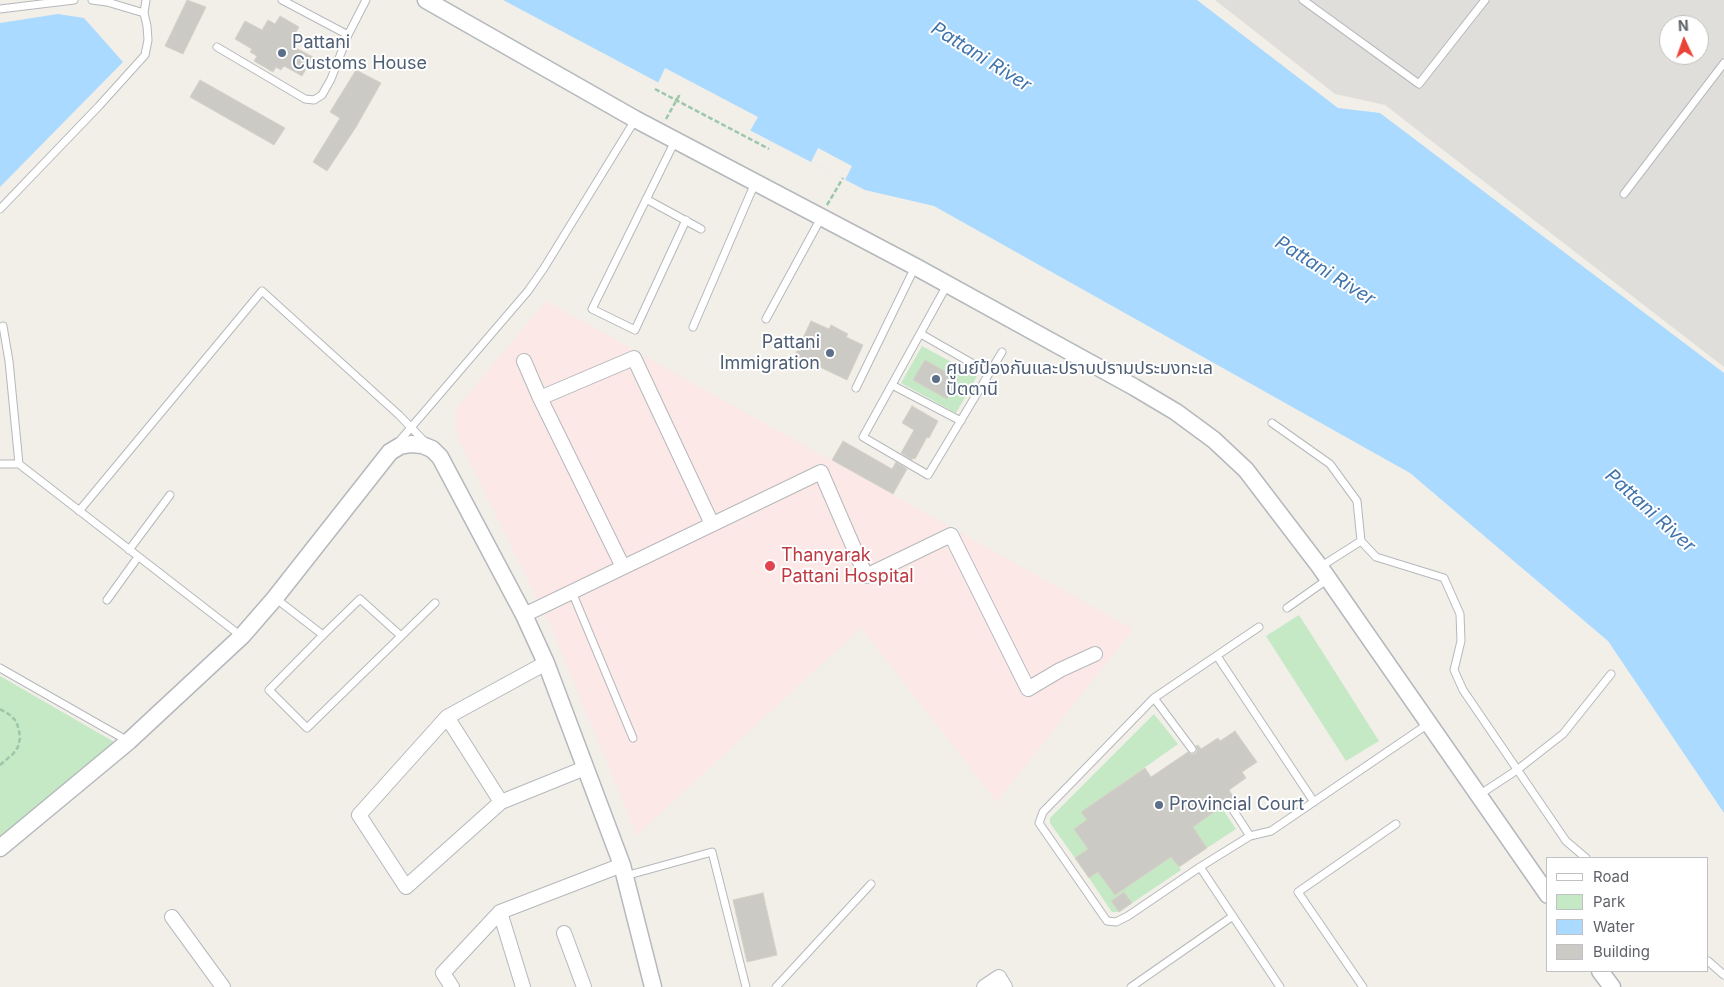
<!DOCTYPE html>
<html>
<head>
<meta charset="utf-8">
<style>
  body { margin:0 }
  #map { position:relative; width:1724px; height:987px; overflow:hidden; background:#f1efe8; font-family:Inter,sans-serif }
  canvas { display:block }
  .legend { position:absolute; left:1546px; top:857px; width:162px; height:115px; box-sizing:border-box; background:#fff; border:1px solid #bfc1c3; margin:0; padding:6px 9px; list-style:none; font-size:15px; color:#5f6368 }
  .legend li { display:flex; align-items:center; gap:10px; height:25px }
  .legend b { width:25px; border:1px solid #bfc1c3 }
  .north { position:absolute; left:1659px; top:15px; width:50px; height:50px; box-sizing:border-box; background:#fff; border:1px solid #bfc1c3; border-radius:50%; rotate:357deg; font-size:14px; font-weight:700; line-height:20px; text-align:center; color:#5f6368 }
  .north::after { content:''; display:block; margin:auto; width:18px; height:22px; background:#ea4335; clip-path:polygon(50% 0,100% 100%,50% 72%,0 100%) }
</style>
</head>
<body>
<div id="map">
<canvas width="1724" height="987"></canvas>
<ul class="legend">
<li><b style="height:6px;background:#fff"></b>Road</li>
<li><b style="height:14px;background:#c5e8c5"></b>Park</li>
<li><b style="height:14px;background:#aadaff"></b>Water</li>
<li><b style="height:14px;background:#cccac5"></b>Building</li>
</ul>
<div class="north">N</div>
</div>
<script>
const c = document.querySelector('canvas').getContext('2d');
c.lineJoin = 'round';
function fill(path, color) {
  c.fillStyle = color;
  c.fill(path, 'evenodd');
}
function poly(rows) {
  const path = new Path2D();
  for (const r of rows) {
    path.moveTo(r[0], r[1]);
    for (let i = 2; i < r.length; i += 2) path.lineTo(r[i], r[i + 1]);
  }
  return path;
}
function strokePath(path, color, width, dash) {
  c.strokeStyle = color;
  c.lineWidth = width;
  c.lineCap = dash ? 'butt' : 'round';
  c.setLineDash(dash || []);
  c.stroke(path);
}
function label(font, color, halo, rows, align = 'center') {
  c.font = font + ' Inter,"Noto Sans Thai",sans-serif';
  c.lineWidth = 4;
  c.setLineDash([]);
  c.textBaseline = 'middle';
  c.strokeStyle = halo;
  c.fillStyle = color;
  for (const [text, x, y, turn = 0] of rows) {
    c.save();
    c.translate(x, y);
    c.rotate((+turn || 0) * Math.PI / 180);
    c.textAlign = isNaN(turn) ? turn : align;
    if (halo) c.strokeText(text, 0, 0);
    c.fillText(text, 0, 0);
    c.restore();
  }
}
const industrial = poly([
  [1215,0,1724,0,1724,367,1385,105,1335,94],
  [1669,25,1699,25,1699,55,1669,55]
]);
const medical = poly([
  [546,301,1133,629,997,802,861,628,637,835,550,625,457,436,455,410]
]);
const green = poly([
  [922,346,977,376,956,413,901,383],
  [1299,615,1379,741,1346,761,1266,636],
  [0,676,116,743,0,839],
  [1154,714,1178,744,1082,812,1087,820,1088,849,1075,858,1050,823,1050,818],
  [1221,807,1236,829,1207,848,1193,827],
  [1171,857,1181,870,1132,903,1124,892,1111,901,1119,912,1112,912,1089,878,1098,872,1130,871,1137,880]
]);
const water = poly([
  [503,0,1197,0,1338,108,1380,113,1724,373,1724,813,1608,641,1410,473,934,206,865,190,680,94],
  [58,14,84,18,123,62,0,187,0,23]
]);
const pier = poly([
  [665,68,758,117,750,131,658,83],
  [818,148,852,166,845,180,811,162]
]);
const building = poly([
  [187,0,206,7,183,54,165,46,187,0],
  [280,16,299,27,294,35,300,39,294,47,313,57,302,76,284,66,281,70,276,67,273,72,254,61,257,56,250,52,252,49,235,39,245,21,262,30,268,20,275,24,280,16],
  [356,70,381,83,356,127,327,171,313,162,340,118,330,112,356,70],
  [200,80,285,128,274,145,190,97,200,80],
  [811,321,829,329,831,325,848,334,846,337,863,345,847,380,795,355,811,321],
  [925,360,958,379,947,399,913,380,925,360],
  [912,406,938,421,929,438,927,437,915,459,913,458,912,460,901,453,914,430,902,423,912,406],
  [843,441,892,469,896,462,907,469,893,494,832,460,843,441],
  [1235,731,1257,762,1242,772,1246,778,1229,790,1234,798,1233,799,1228,797,1225,798,1223,802,1224,805,1193,827,1207,848,1179,867,1171,857,1115,895,1098,872,1089,878,1075,858,1088,849,1074,829,1087,820,1081,812,1145,768,1151,777,1188,752,1190,754,1195,754,1197,751,1196,746,1198,745,1201,749,1218,738,1220,741,1235,731],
  [1124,892,1132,903,1119,912,1111,901,1124,892],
  [763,893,777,955,747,962,733,900,763,893]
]);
const path = poly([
  [655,89,769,149],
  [666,119,680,94],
  [827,205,843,178],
  [0,709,10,715,16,721,19,730,20,738,18,747,13,754,0,765]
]);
const service = poly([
  [282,0,348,35],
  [1303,0,1419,84,1485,0],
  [0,9,74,0],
  [144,13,146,0],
  [217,47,305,99,314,100,322,95,331,79,348,35,366,0],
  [675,141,592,309,635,330,686,220],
  [1624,194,1724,63],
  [646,199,701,229],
  [0,209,99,106,145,55,148,40,147,26,144,13,107,2,92,0],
  [947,285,863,437,928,475,1002,352],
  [766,319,821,218],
  [3,326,9,361,19,464],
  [693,327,755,183],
  [921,334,989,373],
  [892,385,961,421],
  [856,388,915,267],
  [1272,423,1330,464,1357,501,1361,541,1376,557,1444,578,1460,614,1461,641,1454,670,1463,690,1566,841,1586,858],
  [396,445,528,291,544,268,635,120],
  [0,464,19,464,241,636],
  [79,511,262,291,399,415,426,443],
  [129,550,170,495],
  [1320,567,1361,541],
  [572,592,633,738],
  [275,598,323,635,269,690,307,728,435,603],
  [107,600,138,557],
  [1287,608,1328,579],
  [1259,627,1154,698,1043,812,1039,823,1107,921,1116,922,1128,916,1200,867,1250,836,1271,831,1428,724],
  [323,635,360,599,401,636],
  [1217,656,1314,802],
  [0,668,128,741],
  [1154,698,1192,749],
  [1479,795,1517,770,1563,734,1611,674],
  [1228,802,1250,836],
  [1200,867,1280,987],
  [625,876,712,852,746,987],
  [1708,961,1724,975],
  [776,987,871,884],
  [1131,987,1233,916],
  [1363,987,1298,892,1396,824]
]);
const minor = poly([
  [524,361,540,398],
  [623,567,540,398,634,358,712,524],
  [524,615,821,472,866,576,951,535,1028,689,1060,670,1095,654],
  [546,663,447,717,359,815,406,887,501,802,585,768],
  [447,717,501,802],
  [500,912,523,987],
  [172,917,223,987],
  [564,933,584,987],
  [452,987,443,973,500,912,622,865],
  [984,987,999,977,1005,987]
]);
const tertiary = poly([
  [426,0,635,119,916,267,1134,387,1176,412,1214,440,1246,470,1320,567,1548,895],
  [0,848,129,741,242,636,275,598,390,452,400,446,411,444,422,445,432,449,440,457,524,615,546,663,622,865,653,987],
  [1600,971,1612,987]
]);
const markers = [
  [282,53,5,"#5c6f8a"],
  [830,353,5,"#5c6f8a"],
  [936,379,5,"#5c6f8a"],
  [770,566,6,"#e0444e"],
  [1159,805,5,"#5c6f8a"]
];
const serviceNames = [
  ["Pattani",292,43],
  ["Customs House",292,64],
  ["Pattani",820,343,"right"],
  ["Immigration",820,364,"right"],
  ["ศูนย์ป้องกันและปราบปรามประมงทะเล",946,369],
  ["ปัตตานี",946,390],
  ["Provincial Court",1169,805]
];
const healthNames = [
  ["Thanyarak",781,556],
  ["Pattani Hospital",781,577]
];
const waterNames = [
  ["Pattani River",981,57,32],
  ["Pattani River",1325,271,32],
  ["Pattani River",1650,511,42]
];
fill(industrial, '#e0deda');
fill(medical, '#fce8e6');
fill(green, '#c5e8c5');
fill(water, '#aadaff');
fill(pier, '#f1efe8');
fill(building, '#cccac5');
strokePath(building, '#d6d1c6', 1);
strokePath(service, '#b5b8bc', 9);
strokePath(minor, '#b5b8bc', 16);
strokePath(tertiary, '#b5b8bc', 19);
strokePath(path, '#9cc7a9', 2.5, [5, 2.5]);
strokePath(service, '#fff', 7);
strokePath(minor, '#fff', 14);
strokePath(tertiary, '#fff', 16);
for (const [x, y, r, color] of markers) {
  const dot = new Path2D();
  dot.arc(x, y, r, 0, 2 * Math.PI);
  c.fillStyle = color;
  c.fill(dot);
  strokePath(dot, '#fff', 2);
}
label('18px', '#4e5e75', '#fff', serviceNames, 'left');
label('18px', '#be3a42', '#fff', healthNames, 'left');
label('italic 19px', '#4174aa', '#fff', waterNames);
</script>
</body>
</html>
